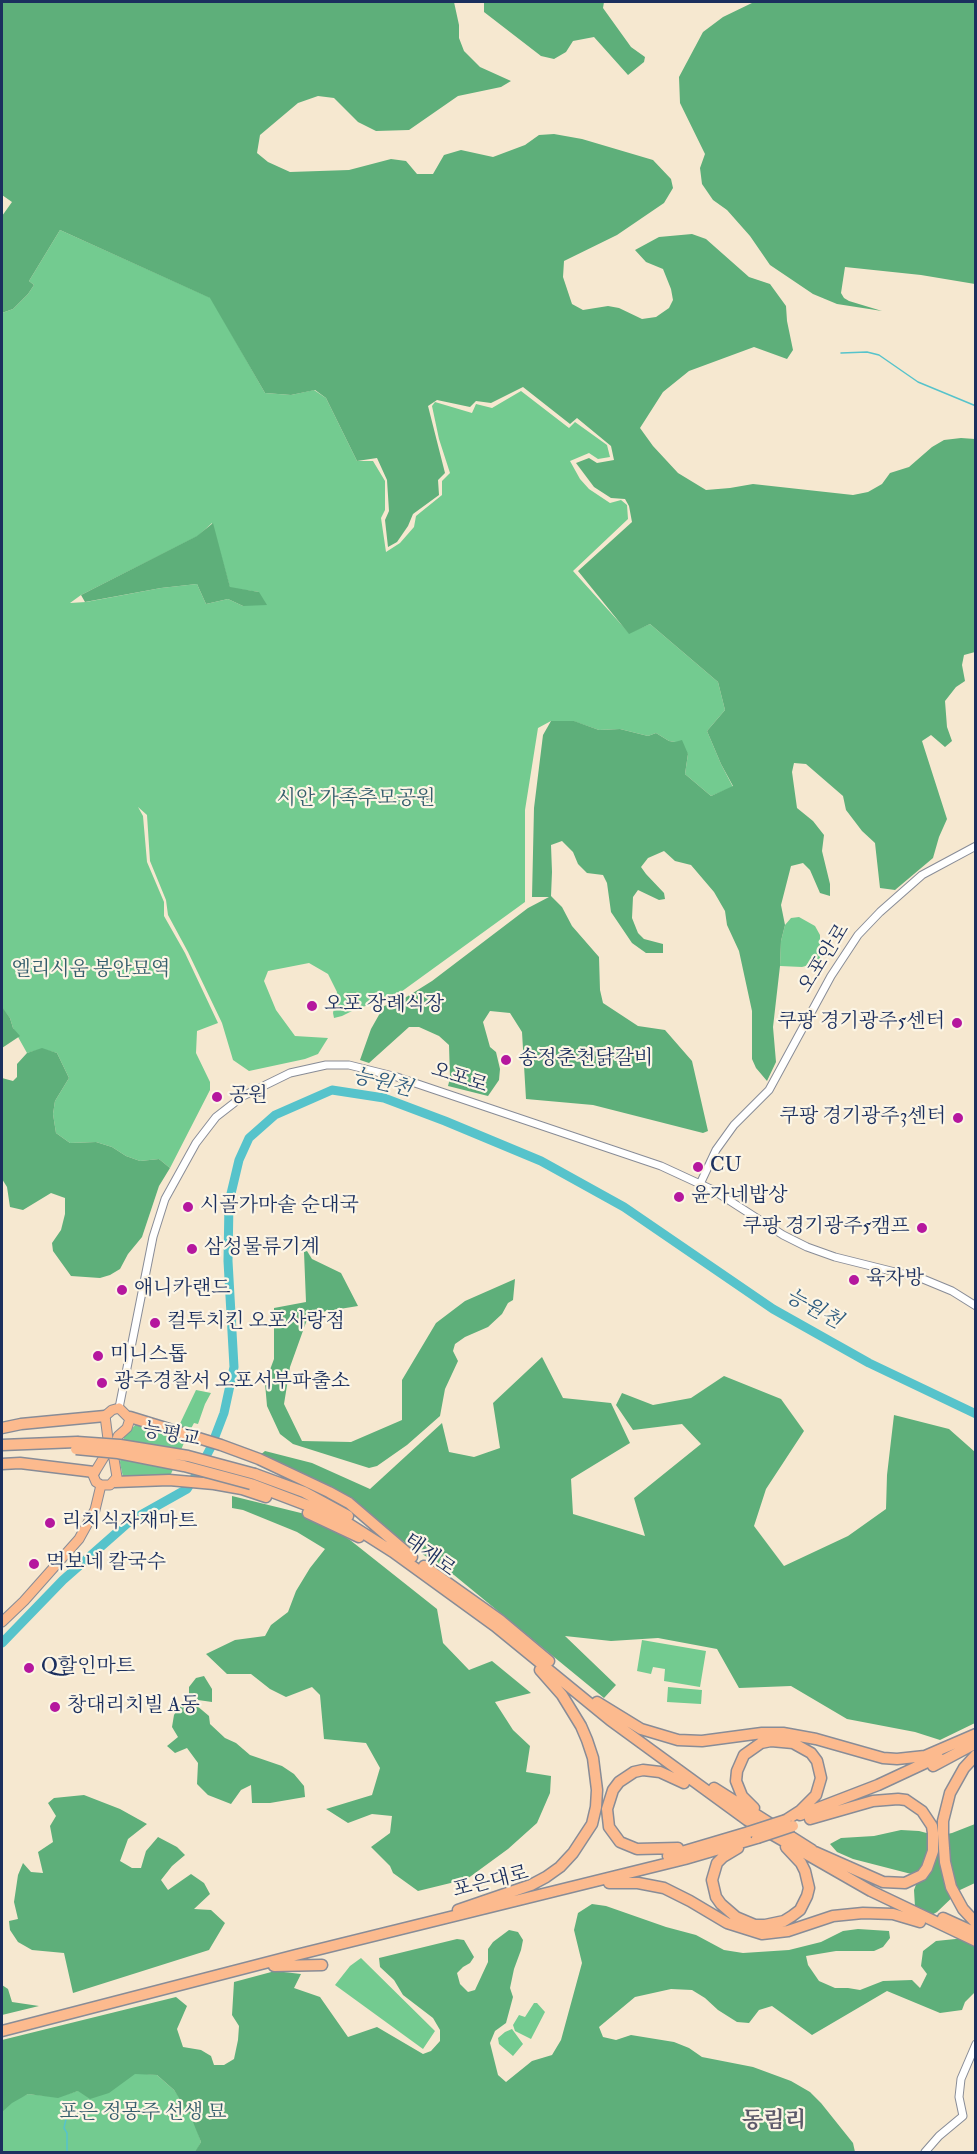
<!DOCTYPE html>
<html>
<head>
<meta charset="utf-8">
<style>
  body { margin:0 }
  #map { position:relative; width:977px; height:2154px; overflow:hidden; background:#f6e8d0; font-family:"IM FELL Double Pica",serif }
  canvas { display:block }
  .frame { position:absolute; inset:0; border:3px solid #1b2f5e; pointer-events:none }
</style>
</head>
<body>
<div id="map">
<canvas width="977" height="2154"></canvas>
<div class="frame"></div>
</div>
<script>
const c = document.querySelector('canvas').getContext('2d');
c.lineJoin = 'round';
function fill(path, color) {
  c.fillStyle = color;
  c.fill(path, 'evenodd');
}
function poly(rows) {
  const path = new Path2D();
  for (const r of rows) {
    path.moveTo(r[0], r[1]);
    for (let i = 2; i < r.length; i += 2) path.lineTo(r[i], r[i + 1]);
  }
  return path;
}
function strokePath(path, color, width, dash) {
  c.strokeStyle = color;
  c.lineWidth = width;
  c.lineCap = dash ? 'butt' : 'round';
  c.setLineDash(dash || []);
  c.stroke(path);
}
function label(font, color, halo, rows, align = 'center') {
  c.font = font + ' "IM FELL Double Pica","Noto Serif KR",serif';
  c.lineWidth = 4.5;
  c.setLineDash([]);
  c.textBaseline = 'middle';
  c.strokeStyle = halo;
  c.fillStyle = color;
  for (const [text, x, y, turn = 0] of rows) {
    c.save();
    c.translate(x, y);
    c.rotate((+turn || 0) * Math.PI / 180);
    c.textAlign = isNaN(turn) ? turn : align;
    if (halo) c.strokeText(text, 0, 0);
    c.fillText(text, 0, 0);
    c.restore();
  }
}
const green = poly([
  [60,230,211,298,265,393,291,395,314,390,326,398,357,461,373,461,385,481,385,510,381,518,386,552,400,543,414,527,416,516,442,495,442,481,450,473,439,439,432,406,435,402,472,413,476,404,492,408,521,391,569,428,575,422,607,445,610,457,598,459,589,453,570,461,580,479,589,489,610,503,621,500,627,505,628,519,573,571,629,633,650,624,718,682,725,710,707,731,721,764,733,787,711,796,685,774,688,754,675,742,669,741,656,733,648,736,620,729,599,730,573,721,551,721,538,728,525,810,525,902,394,997,356,1009,342,1016,334,1018,333,1013,337,992,328,974,309,963,268,971,264,981,276,1010,295,1036,328,1038,318,1054,305,1059,249,1071,233,1060,222,1023,188,952,168,915,166,900,150,861,147,815,138,807,143,816,147,862,164,902,164,916,185,953,218,1023,197,1031,196,1053,210,1082,210,1090,170,1168,159,1159,140,1161,126,1156,112,1147,96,1142,70,1143,56,1133,53,1114,55,1101,69,1078,57,1053,42,1049,27,1053,13,1028,10,1018,2,1008,2,313,13,309,28,294,34,285,29,281],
  [212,523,230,588,259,592,243,606,228,599,206,604,197,584,161,588,86,602,70,603,81,595,198,536],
  [799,917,815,926,820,935,820,962,802,967,780,966,781,941,785,925,791,918],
  [196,1390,211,1393,205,1404,198,1424,194,1423,186,1438,171,1474,123,1477,120,1463,121,1449,124,1437,137,1423,175,1434],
  [642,1640,706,1651,700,1687,664,1681,665,1669,653,1667,651,1674,637,1671],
  [668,1687,702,1690,701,1704,667,1702],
  [361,1958,435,2031,423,2049,335,1985,350,1966],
  [534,2003,537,2003,545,2012,531,2039,515,2031,513,2025,519,2015,525,2017],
  [512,2029,523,2044,513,2056,499,2044,498,2038,505,2032],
  [136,2073,157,2075,174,2090,192,2115,201,2142,196,2152,2,2152,2,2111,12,2101,28,2094,58,2097]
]);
const forest = poly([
  [2,2,454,2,459,25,459,38,464,51,480,67,511,81,501,87,458,96,409,130,376,131,358,122,334,98,318,96,298,103,260,135,257,153,268,162,290,172,349,170,391,159,406,161,417,174,433,174,444,155,461,150,493,157,525,145,539,135,554,134,582,139,653,160,671,179,673,188,664,203,617,235,564,261,563,277,572,304,583,310,608,306,619,308,642,319,656,317,669,308,673,300,671,289,663,269,646,262,635,250,659,237,692,234,706,239,749,277,770,284,786,306,787,321,793,350,787,359,754,347,689,371,663,392,640,428,653,446,678,473,706,490,730,488,753,484,853,495,868,492,882,484,890,473,909,467,932,447,944,440,961,438,975,439,975,652,964,655,962,665,965,681,956,687,945,701,947,727,952,741,945,747,931,735,922,741,947,819,939,837,933,858,895,890,880,888,875,843,862,831,846,810,843,796,806,764,794,763,792,772,797,808,813,821,824,835,822,851,830,884,830,896,820,893,810,870,803,863,791,866,781,905,785,925,781,941,780,966,773,1027,776,1062,767,1081,756,1068,752,1059,752,1011,739,951,727,925,725,911,714,892,691,865,675,861,664,851,648,858,641,867,646,874,664,893,665,899,659,900,638,890,633,897,632,918,638,933,644,939,663,944,663,953,646,953,632,943,611,912,607,883,603,875,587,873,578,864,573,852,562,841,551,845,552,872,551,896,562,907,572,926,599,957,600,990,603,1003,638,1026,665,1030,692,1061,708,1131,703,1133,593,1105,526,1099,522,1032,510,1013,490,1011,483,1022,490,1047,496,1052,500,1069,499,1080,488,1096,448,1086,450,1078,449,1045,439,1036,419,1027,409,1027,369,1063,360,1060,371,1029,384,1006,400,1001,432,981,528,908,549,897,532,897,534,808,543,735,551,721,574,721,599,730,620,729,648,736,656,733,669,741,675,742,682,740,688,754,685,774,711,796,733,786,721,764,707,731,725,710,718,682,650,624,629,634,578,571,632,522,629,506,625,499,611,498,594,487,576,463,589,458,597,463,614,460,611,446,577,418,570,424,523,387,491,403,476,401,470,407,437,400,428,406,445,473,438,480,439,495,413,514,408,526,397,542,388,547,385,520,389,511,387,480,377,458,357,461,326,398,315,390,291,395,265,393,210,298,60,230,29,281,34,285,28,294,13,309,2,313,2,216,12,202,2,195],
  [484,2,604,2,603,8,631,47,645,57,644,62,628,75,594,37,573,41,566,52,554,59,541,56,484,12],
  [754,2,975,2,975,284,921,275,845,267,841,293,844,298,849,301,882,311,837,304,813,294,770,265,750,236,727,210,713,200,702,184,700,168,705,154,680,103,679,77,703,32,723,17],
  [213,523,230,587,259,592,267,605,243,606,228,599,206,604,197,584,161,588,85,602,81,595,197,536],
  [2,1007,10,1018,13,1028,20,1036,2,1048],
  [42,1048,57,1053,69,1078,55,1101,53,1114,56,1133,70,1143,96,1142,112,1147,126,1156,140,1161,159,1159,170,1168,159,1186,142,1237,128,1254,120,1269,110,1275,100,1278,71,1276,53,1251,52,1243,61,1230,65,1214,65,1198,51,1193,23,1210,10,1207,7,1187,2,1179,2,1078,13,1081,17,1077,17,1064,27,1053],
  [307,1251,312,1259,341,1273,358,1306,309,1314,290,1367,284,1404,302,1441,351,1442,402,1420,402,1380,436,1323,465,1301,515,1279,513,1300,508,1303,502,1314,488,1327,465,1337,455,1344,453,1351,458,1361,445,1389,440,1416,407,1445,377,1466,369,1468,293,1444,280,1434,267,1406,265,1383,274,1359,274,1308,306,1302,304,1252],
  [542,1357,563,1398,611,1403,630,1443,571,1479,573,1514,645,1536,634,1498,701,1444,682,1424,633,1430,616,1405,622,1393,653,1405,691,1398,724,1376,781,1399,804,1431,766,1489,754,1526,784,1566,848,1536,886,1509,887,1475,894,1415,949,1429,975,1452,975,1723,940,1740,915,1732,847,1719,791,1686,739,1688,717,1649,658,1638,611,1641,565,1636,616,1685,604,1698,454,1575,371,1520,259,1456,265,1451,312,1463,370,1489,442,1423,449,1452,474,1457,500,1448,493,1403],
  [232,1496,309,1515,350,1540,437,1609,443,1643,469,1670,492,1661,531,1693,495,1702,513,1730,530,1746,526,1772,551,1776,550,1793,537,1823,508,1849,467,1879,418,1891,393,1873,390,1866,371,1847,390,1833,392,1816,372,1814,348,1823,326,1809,372,1795,380,1768,366,1743,324,1739,320,1695,312,1687,286,1697,270,1689,251,1674,227,1674,206,1654,235,1640,265,1636,271,1625,288,1612,296,1591,310,1568,325,1549,297,1532,243,1510,232,1508],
  [204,1676,212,1689,212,1702,198,1700,196,1705,209,1716,210,1724,225,1738,236,1743,250,1755,282,1766,294,1774,304,1786,305,1797,270,1803,252,1803,251,1785,241,1790,231,1804,208,1795,197,1784,198,1763,187,1748,175,1753,167,1746,178,1737,172,1727,174,1715,178,1708,189,1700,189,1687,196,1678],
  [84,1795,120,1809,147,1824,128,1839,120,1861,132,1868,141,1868,146,1851,158,1837,177,1847,185,1855,172,1866,161,1880,168,1890,191,1874,204,1883,210,1894,194,1909,211,1910,225,1923,209,1950,73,1993,64,1953,32,1950,18,1942,10,1930,9,1921,18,1919,14,1902,18,1875,23,1863,31,1872,43,1873,38,1852,53,1842,50,1826,56,1816,48,1803,54,1798],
  [975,1824,975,1883,960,1890,937,1912,921,1921,915,1907,914,1890,919,1876,853,1859,837,1852,830,1844,841,1838,874,1836,901,1830,919,1831,938,1836,952,1833],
  [592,1904,606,1906,666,1927,696,1935,724,1950,743,1953,789,1950,821,1942,843,1931,858,1929,889,1931,890,1938,883,1947,874,1951,836,1951,806,1956,808,1965,819,1981,835,1988,848,1988,860,1990,883,1981,912,1980,920,1988,927,1974,921,1966,923,1951,936,1941,975,1937,975,1992,965,2002,962,2010,940,2013,887,1991,812,2035,772,2006,759,2010,749,2023,737,2022,718,2010,705,1998,692,1990,671,1989,635,1997,599,2027,603,2037,616,2040,631,2035,674,2042,689,2048,702,2057,753,2067,791,2081,810,2092,821,2103,853,2143,855,2152,195,2152,201,2142,191,2117,174,2090,157,2075,135,2074,109,2093,90,2099,78,2091,58,2098,28,2094,12,2103,2,2112,2,2040,176,1997,187,2006,177,2029,183,2047,201,2050,211,2056,214,2065,224,2065,234,2059,238,2040,239,2026,232,2015,234,1982,275,1971,301,1974,294,1988,320,1997,348,2037,377,2027,423,2054,431,2051,440,2041,440,2030,433,2018,403,1995,394,1980,380,1967,379,1958,457,1939,464,1940,474,1957,470,1963,463,1967,457,1973,460,1984,468,1992,475,1990,488,1962,488,1949,493,1942,509,1930,518,1932,523,1940,521,1950,514,1969,510,1988,513,1997,506,2023,495,2031,490,2043,498,2075,506,2082,532,2061,552,2055,561,2040,582,1963,574,1930,578,1913],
  [2,1985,8,1989,12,2002,39,2006,2,2015]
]);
const stream = poly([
  [841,353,867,352,879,355,918,382,976,406],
  [67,2152,67,2133,64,2128,67,2115,72,2108]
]);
const river = poly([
  [2,1643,63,1580,130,1521,187,1489,198,1472,211,1447,224,1413,234,1367,228,1261,229,1202,239,1160,249,1138,275,1115,332,1090,384,1098,445,1121,541,1161,624,1207,773,1309,869,1363,976,1414]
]);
const minor = poly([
  [700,1184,716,1150,734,1125,769,1090,831,976,858,935,880,912,922,875,976,846],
  [119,1408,153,1237,165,1199,196,1143,216,1117,243,1096,290,1073,326,1065,349,1065,397,1077,661,1166,713,1190,783,1235,807,1247,835,1257,923,1279,952,1291,976,1306],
  [925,2152,939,2136,963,2116,959,2097,961,2079,976,2044]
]);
const major = poly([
  [119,1408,130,1419,127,1428,118,1436,113,1453,117,1477,110,1485,101,1485,96,1482,93,1475,104,1457,108,1439,105,1416,112,1410,119,1408],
  [2,1622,24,1601,79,1539,95,1510,101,1485]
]);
const highway = poly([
  [130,1417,221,1445,259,1459,329,1492,349,1503,412,1557],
  [2,1428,21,1424,105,1416],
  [2,1445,77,1442],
  [2,1464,20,1463,94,1472],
  [255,1474,304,1492,348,1516],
  [115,1482,169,1480,214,1484,242,1489,266,1497],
  [251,1484,338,1517,393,1552,495,1626,610,1720,747,1820,871,1891,976,1941],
  [308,1513,359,1537],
  [424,1566,500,1620,549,1661],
  [597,1702,641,1729,678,1740,702,1741,762,1733,783,1733,816,1739,883,1758,897,1759,925,1756,976,1734],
  [976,1755,964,1768,950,1793,943,1821,943,1834,945,1862,951,1887,963,1909,976,1923],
  [933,1766,976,1743],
  [714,1788,812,1850],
  [754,1808,742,1796,736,1781,737,1771,744,1755,761,1743,771,1741,793,1743,811,1753,817,1761,821,1778,816,1795,800,1811,786,1820],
  [800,1815,878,1785,938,1757],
  [810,1819,873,1801,898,1799,906,1800,922,1811,932,1826,933,1833,933,1851,927,1868,922,1875,905,1883,883,1882,815,1852],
  [678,1848,637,1849,620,1842,609,1827,607,1809,613,1790,619,1782,634,1772,643,1770,660,1772,684,1783],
  [738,1848,723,1857,717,1863,712,1880,716,1897,721,1904,736,1917,755,1925,765,1925,784,1921,792,1916,800,1910,807,1896,809,1888,805,1871,801,1863,786,1847],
  [668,1856,749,1832],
  [609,1883,638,1883,664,1888,690,1901,727,1923,762,1934,788,1931,833,1916,863,1913,893,1914,920,1922],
  [458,1910,531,1885,546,1877,560,1867,573,1853,592,1824,596,1807,597,1790,593,1758,587,1740,581,1726,562,1695,540,1670],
  [943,1918,976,1933],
  [274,1966,322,1965],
  [2,2031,296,1955,685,1859,757,1838]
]);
const highwayBridge = poly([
  [77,1442,120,1445,188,1456,255,1474],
  [76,1449,118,1453,184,1466,251,1484],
  [749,1832,786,1820],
  [757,1838,793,1826]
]);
const markers = [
  [312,1006,6,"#b5179e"],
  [957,1023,6,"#b5179e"],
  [506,1060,6,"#b5179e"],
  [217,1097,6,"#b5179e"],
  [958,1118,6,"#b5179e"],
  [698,1167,6,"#b5179e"],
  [679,1197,6,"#b5179e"],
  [188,1207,6,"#b5179e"],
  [922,1228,6,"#b5179e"],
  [192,1249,6,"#b5179e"],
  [854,1280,6,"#b5179e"],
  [122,1290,6,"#b5179e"],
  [155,1323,6,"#b5179e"],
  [98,1356,6,"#b5179e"],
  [102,1383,6,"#b5179e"],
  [50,1523,6,"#b5179e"],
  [34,1564,6,"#b5179e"],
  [29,1668,6,"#b5179e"],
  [55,1707,6,"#b5179e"]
];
const parkNames = [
  ["시안 가족추모공원",356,800],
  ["엘리시움 봉안묘역",91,971],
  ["포은 정몽주 선생 묘",143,2114]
];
const streetNames = [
  ["오포안로",825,959,-58],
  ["오포로",459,1079,18],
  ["능평교",171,1436,11],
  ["태재로",429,1556,36],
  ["포은대로",491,1883,-14]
];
const poiNames = [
  ["오포 장례식장",324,1006],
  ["쿠팡 경기광주5센터",945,1023,"right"],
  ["송정춘천닭갈비",518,1060],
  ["공원",229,1097],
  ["쿠팡 경기광주3센터",946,1118,"right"],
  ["CU",710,1167],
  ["윤가네밥상",691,1197],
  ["시골가마솥 순대국",200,1207],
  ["쿠팡 경기광주5캠프",910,1228,"right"],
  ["삼성물류기계",204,1249],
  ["육자방",866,1280],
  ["애니카랜드",134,1290],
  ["컬투치킨 오포사랑점",167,1323],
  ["미니스톱",110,1356],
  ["광주경찰서 오포서부파출소",114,1383],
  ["리치식자재마트",62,1523],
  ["먹보네 칼국수",46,1564],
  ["Q할인마트",41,1668],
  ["창대리치빌 A동",67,1707]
];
const waterNames = [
  ["능원천",382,1084,14],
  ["능원천",813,1310,29]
];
const quarterNames = [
  ["동림리",774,2122]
];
fill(green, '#73cb90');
fill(forest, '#5eaf7a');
strokePath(stream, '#56c3cb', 1.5);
strokePath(river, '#56c3cb', 9);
strokePath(minor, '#888c97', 9);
strokePath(major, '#888c97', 11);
strokePath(highway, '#888c97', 13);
strokePath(minor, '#fff', 7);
strokePath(major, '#fcba8e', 9);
strokePath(highway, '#fcba8e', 10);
strokePath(highwayBridge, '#888c97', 13, []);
strokePath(highwayBridge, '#fcba8e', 10);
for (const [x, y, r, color] of markers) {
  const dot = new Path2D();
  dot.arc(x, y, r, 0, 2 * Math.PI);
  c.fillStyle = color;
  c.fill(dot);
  strokePath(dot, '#fcf5e5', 2);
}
label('20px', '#355e6d', '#fcf5e5', parkNames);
label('20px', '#1b2f5e', '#fcf5e5', streetNames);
label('20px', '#1b2f5e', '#fcf5e5', poiNames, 'left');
label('italic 21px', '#2d5b7f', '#fcf5e5', waterNames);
label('bold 22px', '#5c5a6a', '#fcf5e5', quarterNames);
</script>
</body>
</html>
